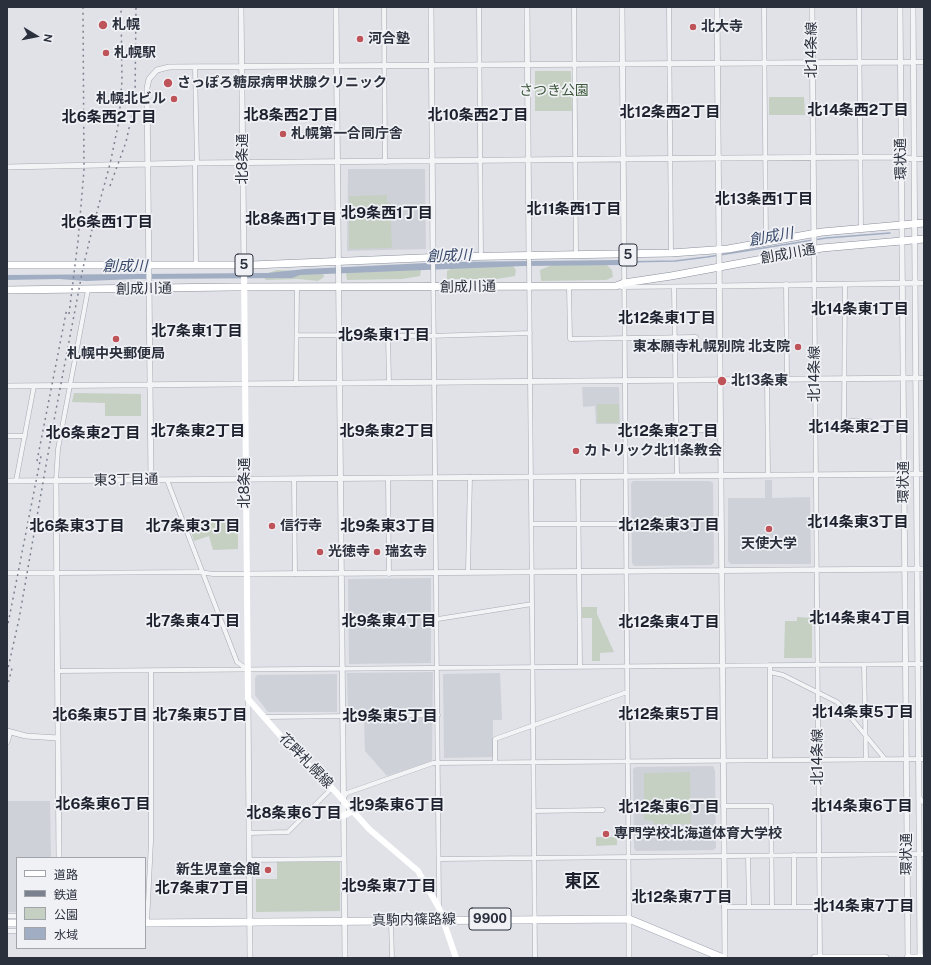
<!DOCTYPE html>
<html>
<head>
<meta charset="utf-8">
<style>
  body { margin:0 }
  #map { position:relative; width:931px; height:965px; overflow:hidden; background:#e0e2e8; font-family:"Public Sans","Noto Sans JP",sans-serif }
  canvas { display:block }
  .frame { position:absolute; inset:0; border:8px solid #2b303d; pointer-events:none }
  .legend { position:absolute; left:16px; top:857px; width:130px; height:92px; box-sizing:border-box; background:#f0f1f5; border:1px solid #a1a4ab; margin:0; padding:5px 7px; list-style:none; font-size:12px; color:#2b303d }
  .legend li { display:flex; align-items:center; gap:8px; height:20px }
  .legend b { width:20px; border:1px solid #a1a4ab }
  .north { position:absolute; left:16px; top:16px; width:40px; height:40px; -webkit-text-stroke:3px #f0f1f5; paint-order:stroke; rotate:100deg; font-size:11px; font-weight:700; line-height:16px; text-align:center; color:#2b303d }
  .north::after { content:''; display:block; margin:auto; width:14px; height:18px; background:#2b303d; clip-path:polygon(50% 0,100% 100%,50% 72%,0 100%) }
</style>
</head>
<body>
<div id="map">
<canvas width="931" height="965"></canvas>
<div class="frame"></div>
<ul class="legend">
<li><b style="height:5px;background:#fff"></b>道路</li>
<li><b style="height:5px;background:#7c818f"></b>鉄道</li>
<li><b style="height:11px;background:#c5d0c3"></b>公園</li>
<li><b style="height:11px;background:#a0adc3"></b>水域</li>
</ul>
<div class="north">N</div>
</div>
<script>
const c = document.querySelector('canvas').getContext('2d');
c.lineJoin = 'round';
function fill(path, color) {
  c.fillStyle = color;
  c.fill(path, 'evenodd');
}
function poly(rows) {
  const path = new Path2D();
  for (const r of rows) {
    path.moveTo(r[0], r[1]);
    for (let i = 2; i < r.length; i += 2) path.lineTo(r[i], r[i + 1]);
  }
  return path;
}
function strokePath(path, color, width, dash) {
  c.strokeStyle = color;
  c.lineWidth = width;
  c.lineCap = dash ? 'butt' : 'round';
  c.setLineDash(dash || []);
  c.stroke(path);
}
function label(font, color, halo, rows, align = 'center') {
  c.font = font + ' "Public Sans","Noto Sans JP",sans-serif';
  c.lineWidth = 3.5;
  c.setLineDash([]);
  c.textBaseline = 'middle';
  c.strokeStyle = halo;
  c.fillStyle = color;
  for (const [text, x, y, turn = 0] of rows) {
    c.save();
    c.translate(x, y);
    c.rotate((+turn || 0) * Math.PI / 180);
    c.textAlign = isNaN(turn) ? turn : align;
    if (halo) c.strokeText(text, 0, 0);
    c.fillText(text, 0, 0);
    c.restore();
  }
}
const built = poly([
  [348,169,425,169,426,249,347,251],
  [582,387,619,387,620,424,596,424,595,406,583,407],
  [765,480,772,480,772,498,810,497,811,564,731,564,728,561,728,498,765,498],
  [633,481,710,481,713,483,714,563,711,565,634,566,632,563,631,484],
  [431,578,431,663,349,664,348,579],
  [433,672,432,761,387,776,365,751,364,718,348,719,347,673],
  [500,673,502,720,493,720,493,757,444,758,443,674],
  [337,674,337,712,268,712,255,695,255,678,257,675],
  [713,766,715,771,716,848,713,850,636,851,634,848,633,769,636,767],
  [7,801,50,801,51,858,17,858,17,912,7,912]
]);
const green = poly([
  [535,71,571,71,572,111,535,111],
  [769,97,804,97,805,115,769,115],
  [387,195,387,202,390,202,392,248,349,249,349,196],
  [459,264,513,266,516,270,515,276,497,279,447,279,447,271],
  [552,265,607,265,612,270,613,277,606,280,541,281,540,270],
  [363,268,421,270,420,276,402,279,347,280,346,273],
  [277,270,323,272,324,277,318,281,298,279,266,280,262,275],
  [74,393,141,394,141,416,105,416,105,403,72,402],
  [597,404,619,404,619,423,597,423],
  [238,520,238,549,213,550,209,536,194,541,190,529,203,525,203,521],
  [582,607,597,607,597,614,614,652,600,653,600,661,592,661,592,618,582,618],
  [797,617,812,618,812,658,784,658,785,621,797,621],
  [690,772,691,824,654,824,653,821,644,820,644,773],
  [596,837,617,837,617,845,596,846],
  [277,862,340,862,340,911,256,912,256,879,277,879]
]);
const water = poly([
  [619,260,620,265,524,266,300,275,292,278,135,279,87,281,59,279,7,280,7,275,268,273,305,269,447,262]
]);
const stream = poly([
  [619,262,675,261,707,257,826,238,890,233]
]);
const minor = poly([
  [384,7,385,162],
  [479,7,481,257],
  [574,7,576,255],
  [669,7,671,253],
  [764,7,766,242],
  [859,7,861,228],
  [913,62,924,62],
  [195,67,197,163],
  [914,159,924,159],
  [195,163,196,264],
  [814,250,820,958],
  [624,255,629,919],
  [529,256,535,958],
  [433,258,439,907],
  [786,284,787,379],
  [845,284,844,421,870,421,874,424,903,423],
  [569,286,570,339,696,337],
  [621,287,719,286],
  [674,288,677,475],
  [297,335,429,336,530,333],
  [388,335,389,383],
  [767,380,768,475],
  [296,384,297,287],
  [656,430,720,430],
  [7,436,25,436],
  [578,477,580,666],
  [388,478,389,574],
  [294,479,295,574],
  [167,480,237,662,247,669],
  [16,481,34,386],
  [56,481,58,449,88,290],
  [532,524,626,524],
  [468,572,470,477],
  [56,573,199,572,213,574,246,574],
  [438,619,532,604],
  [770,665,770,760],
  [864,665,866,759],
  [57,671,924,664],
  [770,672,783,675,837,702,842,707,885,759],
  [265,717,438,715],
  [495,762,495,739,627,692],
  [344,797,347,793,433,763,924,759],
  [919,797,924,803],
  [723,806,771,806,772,907],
  [534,811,603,810],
  [249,833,288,832,332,788],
  [794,855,794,907],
  [748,856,749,907],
  [439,859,924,854],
  [249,860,344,859],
  [724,907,819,907],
  [7,916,17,916],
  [391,921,392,958],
  [147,923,151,841,151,671],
  [7,931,17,931]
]);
const tertiary = poly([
  [241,7,244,265],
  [336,7,345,958],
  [431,7,433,258],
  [527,7,529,256],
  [622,7,624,255],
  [717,7,725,958],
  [812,7,814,250],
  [900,7,908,958],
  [913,7,920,958],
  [7,167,195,163,727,158,894,157,914,159],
  [719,286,924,283],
  [7,386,924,378],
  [151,480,147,88,149,79,157,70,169,67,913,62],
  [7,481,924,474],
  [56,481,59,858],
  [7,573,56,573],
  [246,574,924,569],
  [248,699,250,958],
  [7,731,26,736,58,738],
  [7,742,10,732],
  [629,919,629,958]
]);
const secondary = poly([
  [244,265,248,699,293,750,332,788,369,829,418,871,439,908,456,958],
  [343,816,353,811]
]);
const primary = poly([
  [7,923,17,923],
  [145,923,629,919,723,958],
  [815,958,885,958],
  [908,958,924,958]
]);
const trunk = poly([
  [7,265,252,265,445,257,671,253,728,249,822,232,924,223],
  [7,290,232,287,616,286,624,283,671,276,822,248,924,239]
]);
const rail = poly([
  [110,186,126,142,135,101,136,7],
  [69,314,78,241,84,170,83,7],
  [37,461,67,308],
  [7,629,41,456],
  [7,673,19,619,52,431,83,268,92,230,110,164,119,121,122,80,121,7],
  [7,688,12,668]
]);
const markers = [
  [103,25,5,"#be5459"],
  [693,27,4,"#be5459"],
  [360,39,4,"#be5459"],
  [106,53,4,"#be5459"],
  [168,83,5,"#be5459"],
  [174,99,4,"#be5459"],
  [283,134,4,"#be5459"],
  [116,339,4,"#be5459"],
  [798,347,4,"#be5459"],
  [722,381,5,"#be5459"],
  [576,451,4,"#be5459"],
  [272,526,4,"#be5459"],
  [769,529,4,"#be5459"],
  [320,552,4,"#be5459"],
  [377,552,4,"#be5459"],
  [606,834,4,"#be5459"],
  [268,870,4,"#be5459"]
];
const shields = [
  [628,255,18],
  [244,265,18],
  [490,919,42]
];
const shieldNames = [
  ["5",628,255],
  ["5",244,265],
  ["9900",490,919]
];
const poiNames = [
  ["札幌",112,25],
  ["北大寺",701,27],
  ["河合塾",368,39],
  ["札幌駅",114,53],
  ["さっぽろ糖尿病甲状腺クリニック",177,83],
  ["札幌北ビル",166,99,"right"],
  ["札幌第一合同庁舎",291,134],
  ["東本願寺札幌別院 北支院",790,347,"right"],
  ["札幌中央郵便局",116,354,"center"],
  ["北13条東",731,381],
  ["カトリック北11条教会",584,451],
  ["信行寺",280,526],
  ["天使大学",769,544,"center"],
  ["光徳寺",328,552],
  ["瑞玄寺",385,552],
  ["専門学校北海道体育大学校",614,834],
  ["新生児童会館",260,870,"right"]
];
const streetNames = [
  ["北14条線",812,50,-90],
  ["北8条通",243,159,-90],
  ["環状通",901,159,-91],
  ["創成川通",788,254,-10],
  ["創成川通",468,287,-1],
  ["創成川通",144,289,-1],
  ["北14条線",815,374,-90],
  ["東3丁目通",126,480,-1],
  ["環状通",904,482,-90],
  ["北8条通",245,483,-90],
  ["北14条線",818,757,-90],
  ["花畔札幌線",306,761,46],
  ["環状通",907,854,-90],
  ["真駒内篠路線",414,920,-1]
];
const parkNames = [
  ["さつき公園",554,91]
];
const neighbourhoodNames = [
  ["北14条西2丁目",858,110],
  ["北12条西2丁目",670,112],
  ["北8条西2丁目",291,115],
  ["北10条西2丁目",478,115],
  ["北6条西2丁目",109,117],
  ["北13条西1丁目",764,199],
  ["北11条西1丁目",574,209],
  ["北9条西1丁目",387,213],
  ["北8条西1丁目",291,219],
  ["北6条西1丁目",107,222],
  ["北14条東1丁目",860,309],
  ["北12条東1丁目",667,318],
  ["北7条東1丁目",197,331],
  ["北9条東1丁目",384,335],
  ["北14条東2丁目",859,427],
  ["北7条東2丁目",198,431],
  ["北9条東2丁目",387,431],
  ["北12条東2丁目",668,431],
  ["北6条東2丁目",93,433],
  ["北14条東3丁目",858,522],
  ["北12条東3丁目",669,525],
  ["北6条東3丁目",77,526],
  ["北7条東3丁目",193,526],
  ["北9条東3丁目",388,526],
  ["北14条東4丁目",860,618],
  ["北7条東4丁目",193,621],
  ["北9条東4丁目",389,621],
  ["北12条東4丁目",669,622],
  ["北14条東5丁目",863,712],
  ["北12条東5丁目",669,714],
  ["北6条東5丁目",100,715],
  ["北7条東5丁目",200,715],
  ["北9条東5丁目",390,716],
  ["北6条東6丁目",103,804],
  ["北9条東6丁目",397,805],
  ["北14条東6丁目",862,806],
  ["北12条東6丁目",669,807],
  ["北8条東6丁目",294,813],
  ["北9条東7丁目",389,886],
  ["北7条東7丁目",202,888],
  ["北12条東7丁目",682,897],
  ["北14条東7丁目",864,906]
];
const waterNames = [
  ["創成川",771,237,-10],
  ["創成川",449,256,-2],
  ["創成川",125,266]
];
const districtNames = [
  ["東区",582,881]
];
fill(built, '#cfd1d9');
fill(green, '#c5d0c3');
fill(water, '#a0adc3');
strokePath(stream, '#a0adc3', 1.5);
strokePath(minor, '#a6a9b1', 5);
strokePath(tertiary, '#a6a9b1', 6);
strokePath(primary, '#a1a6b2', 8);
strokePath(trunk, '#8a8f9c', 8);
strokePath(minor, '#f3f4f6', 4);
strokePath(tertiary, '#f3f4f6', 5);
strokePath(secondary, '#fff', 6);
strokePath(primary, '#fff', 7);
strokePath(trunk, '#fff', 7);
strokePath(rail, '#7c818f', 1.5, [2, 4]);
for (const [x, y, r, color] of markers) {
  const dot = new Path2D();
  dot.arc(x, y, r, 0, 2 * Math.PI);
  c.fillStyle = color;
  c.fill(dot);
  strokePath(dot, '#f0f1f5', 1.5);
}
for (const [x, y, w] of shields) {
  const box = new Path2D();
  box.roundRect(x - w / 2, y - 11, w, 22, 3);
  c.fillStyle = '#f0f1f5';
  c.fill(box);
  strokePath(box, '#2b303d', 1);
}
label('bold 13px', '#2b303d', null, shieldNames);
label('bold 14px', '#2b303d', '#f0f1f5', poiNames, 'left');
label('14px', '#2b303d', '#f0f1f5', streetNames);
label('14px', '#3c573a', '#f0f1f5', parkNames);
label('bold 15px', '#1d212e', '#f0f1f5', neighbourhoodNames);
label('italic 15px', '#3a4b6c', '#f0f1f5', waterNames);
label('bold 18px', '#1d212e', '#f0f1f5', districtNames);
</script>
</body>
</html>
